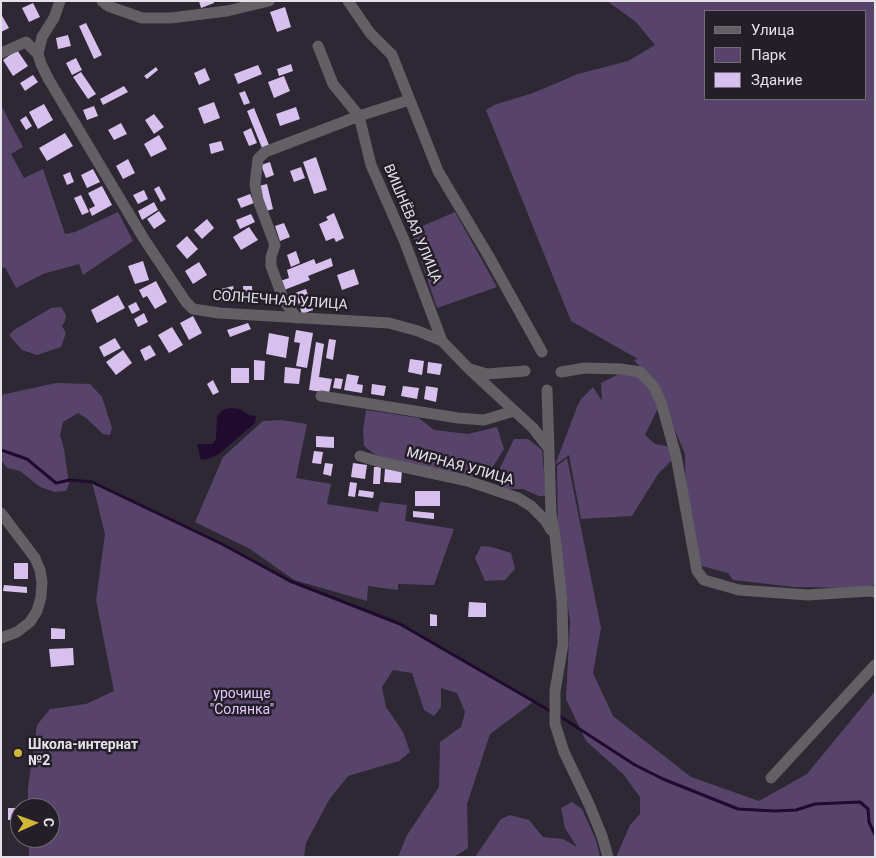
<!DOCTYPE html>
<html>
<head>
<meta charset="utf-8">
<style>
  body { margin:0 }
  #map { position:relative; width:876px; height:858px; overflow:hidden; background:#2d2833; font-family:Roboto,sans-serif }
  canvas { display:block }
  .frame { position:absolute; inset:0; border:2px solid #e5e1e9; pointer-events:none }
  .legend { position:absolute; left:704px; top:10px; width:162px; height:90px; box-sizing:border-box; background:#241e29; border:1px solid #716c76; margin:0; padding:6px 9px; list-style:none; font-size:15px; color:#e5e1e9 }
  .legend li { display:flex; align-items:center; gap:10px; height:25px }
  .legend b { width:25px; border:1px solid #716c76 }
  .north { position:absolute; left:10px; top:798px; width:50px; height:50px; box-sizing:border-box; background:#241e29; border:1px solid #716c76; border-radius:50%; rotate:88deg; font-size:14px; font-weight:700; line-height:20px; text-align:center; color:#e5e1e9 }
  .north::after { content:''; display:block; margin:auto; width:18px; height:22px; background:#d0b836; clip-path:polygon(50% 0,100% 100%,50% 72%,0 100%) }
</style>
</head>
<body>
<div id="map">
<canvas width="876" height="858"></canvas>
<div class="frame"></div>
<ul class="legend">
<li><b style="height:6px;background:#625f65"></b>Улица</li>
<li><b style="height:14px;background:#58446a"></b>Парк</li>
<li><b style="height:14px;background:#d8c0ee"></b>Здание</li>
</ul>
<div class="north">С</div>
</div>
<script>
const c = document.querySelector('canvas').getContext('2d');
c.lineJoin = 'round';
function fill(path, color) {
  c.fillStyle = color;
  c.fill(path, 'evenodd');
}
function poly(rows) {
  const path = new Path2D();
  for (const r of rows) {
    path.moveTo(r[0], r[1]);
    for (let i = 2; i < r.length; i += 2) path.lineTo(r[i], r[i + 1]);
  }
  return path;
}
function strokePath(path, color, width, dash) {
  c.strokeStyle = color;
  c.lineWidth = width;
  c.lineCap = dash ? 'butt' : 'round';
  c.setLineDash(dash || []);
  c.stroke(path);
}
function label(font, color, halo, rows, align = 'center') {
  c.font = font + ' Roboto,sans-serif';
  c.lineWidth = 5;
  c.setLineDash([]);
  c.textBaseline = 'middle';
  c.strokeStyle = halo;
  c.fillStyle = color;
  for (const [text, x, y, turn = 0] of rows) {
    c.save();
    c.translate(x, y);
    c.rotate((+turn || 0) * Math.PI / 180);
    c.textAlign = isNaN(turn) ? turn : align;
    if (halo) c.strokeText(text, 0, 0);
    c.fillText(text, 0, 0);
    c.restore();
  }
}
const green = poly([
  [607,1,875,1,875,585,856,588,794,587,733,580,728,573,702,566,686,512,685,454,656,386,634,360,638,359,571,321,486,110,494,105,533,93,578,74,628,61,655,45,636,22],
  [705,11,865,11,865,99,705,99],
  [1,105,23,147,11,154,24,178,43,169,65,234,75,232,118,212,133,241,83,275,79,264,43,274,16,288,5,267,1,269],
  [455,212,497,287,437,308,411,231],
  [61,307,66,315,65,321,62,326,66,333,61,347,37,355,22,350,9,335,14,330,51,308],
  [623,372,633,372,661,402,645,435,655,444,672,447,676,456,658,474,632,516,581,519,569,455,555,465,577,407,581,399,593,387,602,401,601,383],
  [56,383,90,384,102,397,112,428,110,435,103,434,86,418,78,413,63,422,60,435,64,449,69,484,66,491,55,492,40,487,20,471,7,468,1,460,1,395],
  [366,410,419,418,434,430,468,434,497,427,504,449,492,468,473,478,378,457,364,446,363,430],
  [281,420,307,424,296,478,331,484,327,504,378,512,380,502,407,505,405,521,454,529,434,585,398,584,398,590,368,586,367,601,294,580,250,549,195,522,223,457,263,421],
  [514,439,528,439,542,450,546,496,539,496,523,489,499,489,498,472],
  [567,458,601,628,593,673,613,716,691,777,759,801,807,774,875,691,875,857,616,857,630,825,640,814,640,797,623,774,586,741,566,699,570,622,558,532,557,466],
  [92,482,222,544,290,581,400,624,533,702,490,734,467,804,468,848,454,857,398,857,407,835,439,787,440,742,461,727,465,712,457,693,441,688,441,707,434,716,424,710,412,673,393,670,382,687,386,707,403,732,410,752,399,761,348,776,329,800,306,843,304,857,29,857,29,838,50,838,50,808,28,808,28,788,37,725,50,709,86,704,114,691,96,600,105,534],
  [481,546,492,547,511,553,515,569,505,580,485,581,475,558],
  [572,802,582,809,596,840,600,857,475,857,501,819,510,815,529,820,543,837,563,839,577,847,565,828,561,808]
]);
const water = poly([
  [230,408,240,409,249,415,256,416,255,423,219,454,208,459,201,460,197,444,213,444,216,439,217,417,222,410]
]);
const stream = poly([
  [1,450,27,459,56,483,70,480,92,482,222,544,290,581,400,624,552,712],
  [558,715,635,765,663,779,738,809,775,811,796,810,815,804,860,802,868,809,869,822,875,835]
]);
const building = poly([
  [199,1,214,1,214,3,201,8],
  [33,3,40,17,29,22,22,8],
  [285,7,291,27,277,32,270,12],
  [1,14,9,28,1,32],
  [86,23,102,55,94,59,79,26],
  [68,35,71,46,58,49,56,38],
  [17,50,28,66,13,76,3,60],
  [76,58,82,70,72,75,66,63],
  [291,64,293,71,279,76,277,69],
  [258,65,262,74,238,84,234,74],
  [156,67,158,70,147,79,144,76],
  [205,68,210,80,199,85,194,73],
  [81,72,96,94,88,99,73,77],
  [33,75,38,82,25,91,20,83],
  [284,76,290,91,274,98,268,82],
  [124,86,128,92,103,105,100,99],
  [245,91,250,103,244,105,239,93],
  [214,102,220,118,204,124,198,108],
  [44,104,53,120,38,129,29,112],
  [94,106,98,116,87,120,83,110],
  [296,107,300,119,280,126,276,114],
  [254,108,269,145,262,148,247,111],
  [154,114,164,127,154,134,145,120],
  [26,116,32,126,26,130,20,120],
  [121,123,127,134,114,140,108,130],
  [251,128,257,143,249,146,243,132],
  [65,133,73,146,47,161,39,148],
  [159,135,167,149,151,157,144,144],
  [221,141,224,150,211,154,209,144],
  [316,157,327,190,314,194,303,162],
  [128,159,135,173,123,179,116,166],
  [270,162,274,175,266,178,261,165],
  [301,167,305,178,294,182,290,171],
  [93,169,100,182,87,188,81,175],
  [70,172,74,182,67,185,63,175],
  [267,184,273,209,266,211,259,186],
  [102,186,112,205,92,216,89,209,95,206,88,193],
  [159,186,166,199,161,202,154,189],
  [144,190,148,199,138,204,133,195],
  [250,194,254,203,241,208,237,199],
  [81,195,89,212,82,215,74,198],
  [154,202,158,210,142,220,138,211],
  [159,211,166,221,154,229,147,219],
  [334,213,344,238,336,242,334,238,326,241,319,224,328,220,326,217],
  [251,214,255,222,240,229,236,220],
  [207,219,214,228,202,239,194,230],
  [284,223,290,237,280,241,275,226],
  [249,227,258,240,241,250,233,237],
  [187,236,198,249,187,259,176,246],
  [296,251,300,263,291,267,287,255],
  [331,258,333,266,308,276,310,280,284,290,280,281,289,278,287,270,314,259,316,264],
  [143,261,149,280,135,284,128,266],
  [199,262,207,275,193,284,185,271],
  [354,269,359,284,342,290,337,275],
  [156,281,167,302,155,309,147,296,143,298,139,290],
  [233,286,236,298,220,302,217,290],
  [243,286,252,286,253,303,244,303],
  [306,289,313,310,302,314,295,293],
  [118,295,125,308,97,323,91,310],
  [136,302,140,310,132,314,128,306],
  [144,313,148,322,138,327,134,319],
  [193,316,202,333,189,340,180,323],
  [248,323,251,329,230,337,227,330],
  [172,327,183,345,169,353,158,335],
  [296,330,313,333,307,368,296,366,300,343,294,342],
  [269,333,289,337,286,358,266,354],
  [115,338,121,348,104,357,99,347],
  [329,339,336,340,333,360,326,358],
  [316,342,324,344,319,377,332,379,329,393,309,390],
  [150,345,156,355,145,361,140,350],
  [123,350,132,363,116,375,106,362],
  [410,359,424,361,422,375,408,372],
  [254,360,265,361,264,380,254,380],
  [428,362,442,364,440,375,427,373],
  [285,367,301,369,299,384,284,383],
  [231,368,249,368,249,383,231,383],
  [347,374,359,376,357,384,363,385,362,393,344,390],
  [335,378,343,379,341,389,333,388],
  [213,380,219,392,213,395,207,384],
  [372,384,386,386,384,396,371,394],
  [403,386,419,388,417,399,401,396],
  [426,386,438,388,436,402,424,399],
  [316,436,334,437,334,448,316,447],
  [314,451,323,452,321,464,312,463],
  [325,463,333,464,331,476,323,474],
  [353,463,367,465,365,479,351,477],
  [374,467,381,467,380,484,373,484],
  [385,469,402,470,401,483,384,482],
  [350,482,357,483,355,497,348,496],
  [359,490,374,492,373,498,358,496],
  [415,491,440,491,440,506,415,506],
  [413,511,434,513,434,519,413,517],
  [14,563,28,563,28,579,14,579],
  [4,585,27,587,27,593,3,591],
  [469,602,486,603,486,617,468,617],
  [430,614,437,615,437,626,430,626],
  [51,628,65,629,65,639,51,639],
  [73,648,74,665,51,667,49,649],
  [8,808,17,808,17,820,8,820]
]);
const minor = poly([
  [60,1,54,18,42,37,38,54,41,64,49,80,144,239,186,302,193,309,219,313,389,323,418,331,442,341,469,369,533,428,547,446],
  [102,1,108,6,142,18,171,18,227,11,269,1],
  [348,1,370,33,392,55,438,171,488,255,542,352],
  [318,46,333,84,359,116,371,165,404,240,442,341],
  [1,53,26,42,38,54],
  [297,318,284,301,271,266,271,257,275,245,258,200,255,184,258,159,265,152,359,116,409,100],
  [470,369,487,374,525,371],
  [561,372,585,368,621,369,640,372,654,387,661,402,676,456,697,571,704,580,739,590,808,595,869,591,875,592],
  [547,390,551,514,555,536,562,602,563,644,555,691,555,724,564,752,589,804,602,836,608,857],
  [321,396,458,418,484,420,514,411],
  [360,456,380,462,468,481,518,498,531,506,545,520,551,530],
  [1,513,35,558,40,570,42,582,41,597,37,611,30,622,17,632,1,638],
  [771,778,875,665]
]);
const markers = [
  [18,753,5,"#d0b836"]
];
const streetNames = [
  ["ВИШНЁВАЯ УЛИЦА",412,224,67],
  ["СОЛНЕЧНАЯ УЛИЦА",280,301,4],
  ["МИРНАЯ УЛИЦА",460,467,15]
];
const parkNames = [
  ["урочище",242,694],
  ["\"Солянка\"",242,710]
];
const poiNames = [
  ["Школа-интернат",28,745],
  ["№2",28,761]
];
fill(green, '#58446a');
fill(water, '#200b2f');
strokePath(stream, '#200b2f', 3);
fill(building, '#d8c0ee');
strokePath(minor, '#625f65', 11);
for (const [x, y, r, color] of markers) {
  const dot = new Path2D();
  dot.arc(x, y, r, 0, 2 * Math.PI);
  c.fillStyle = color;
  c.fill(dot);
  strokePath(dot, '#241e29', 2);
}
label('14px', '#e5e1e9', '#241e29', streetNames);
label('14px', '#e1c5fb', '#241e29', parkNames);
label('bold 14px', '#e5e1e9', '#241e29', poiNames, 'left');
</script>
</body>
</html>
